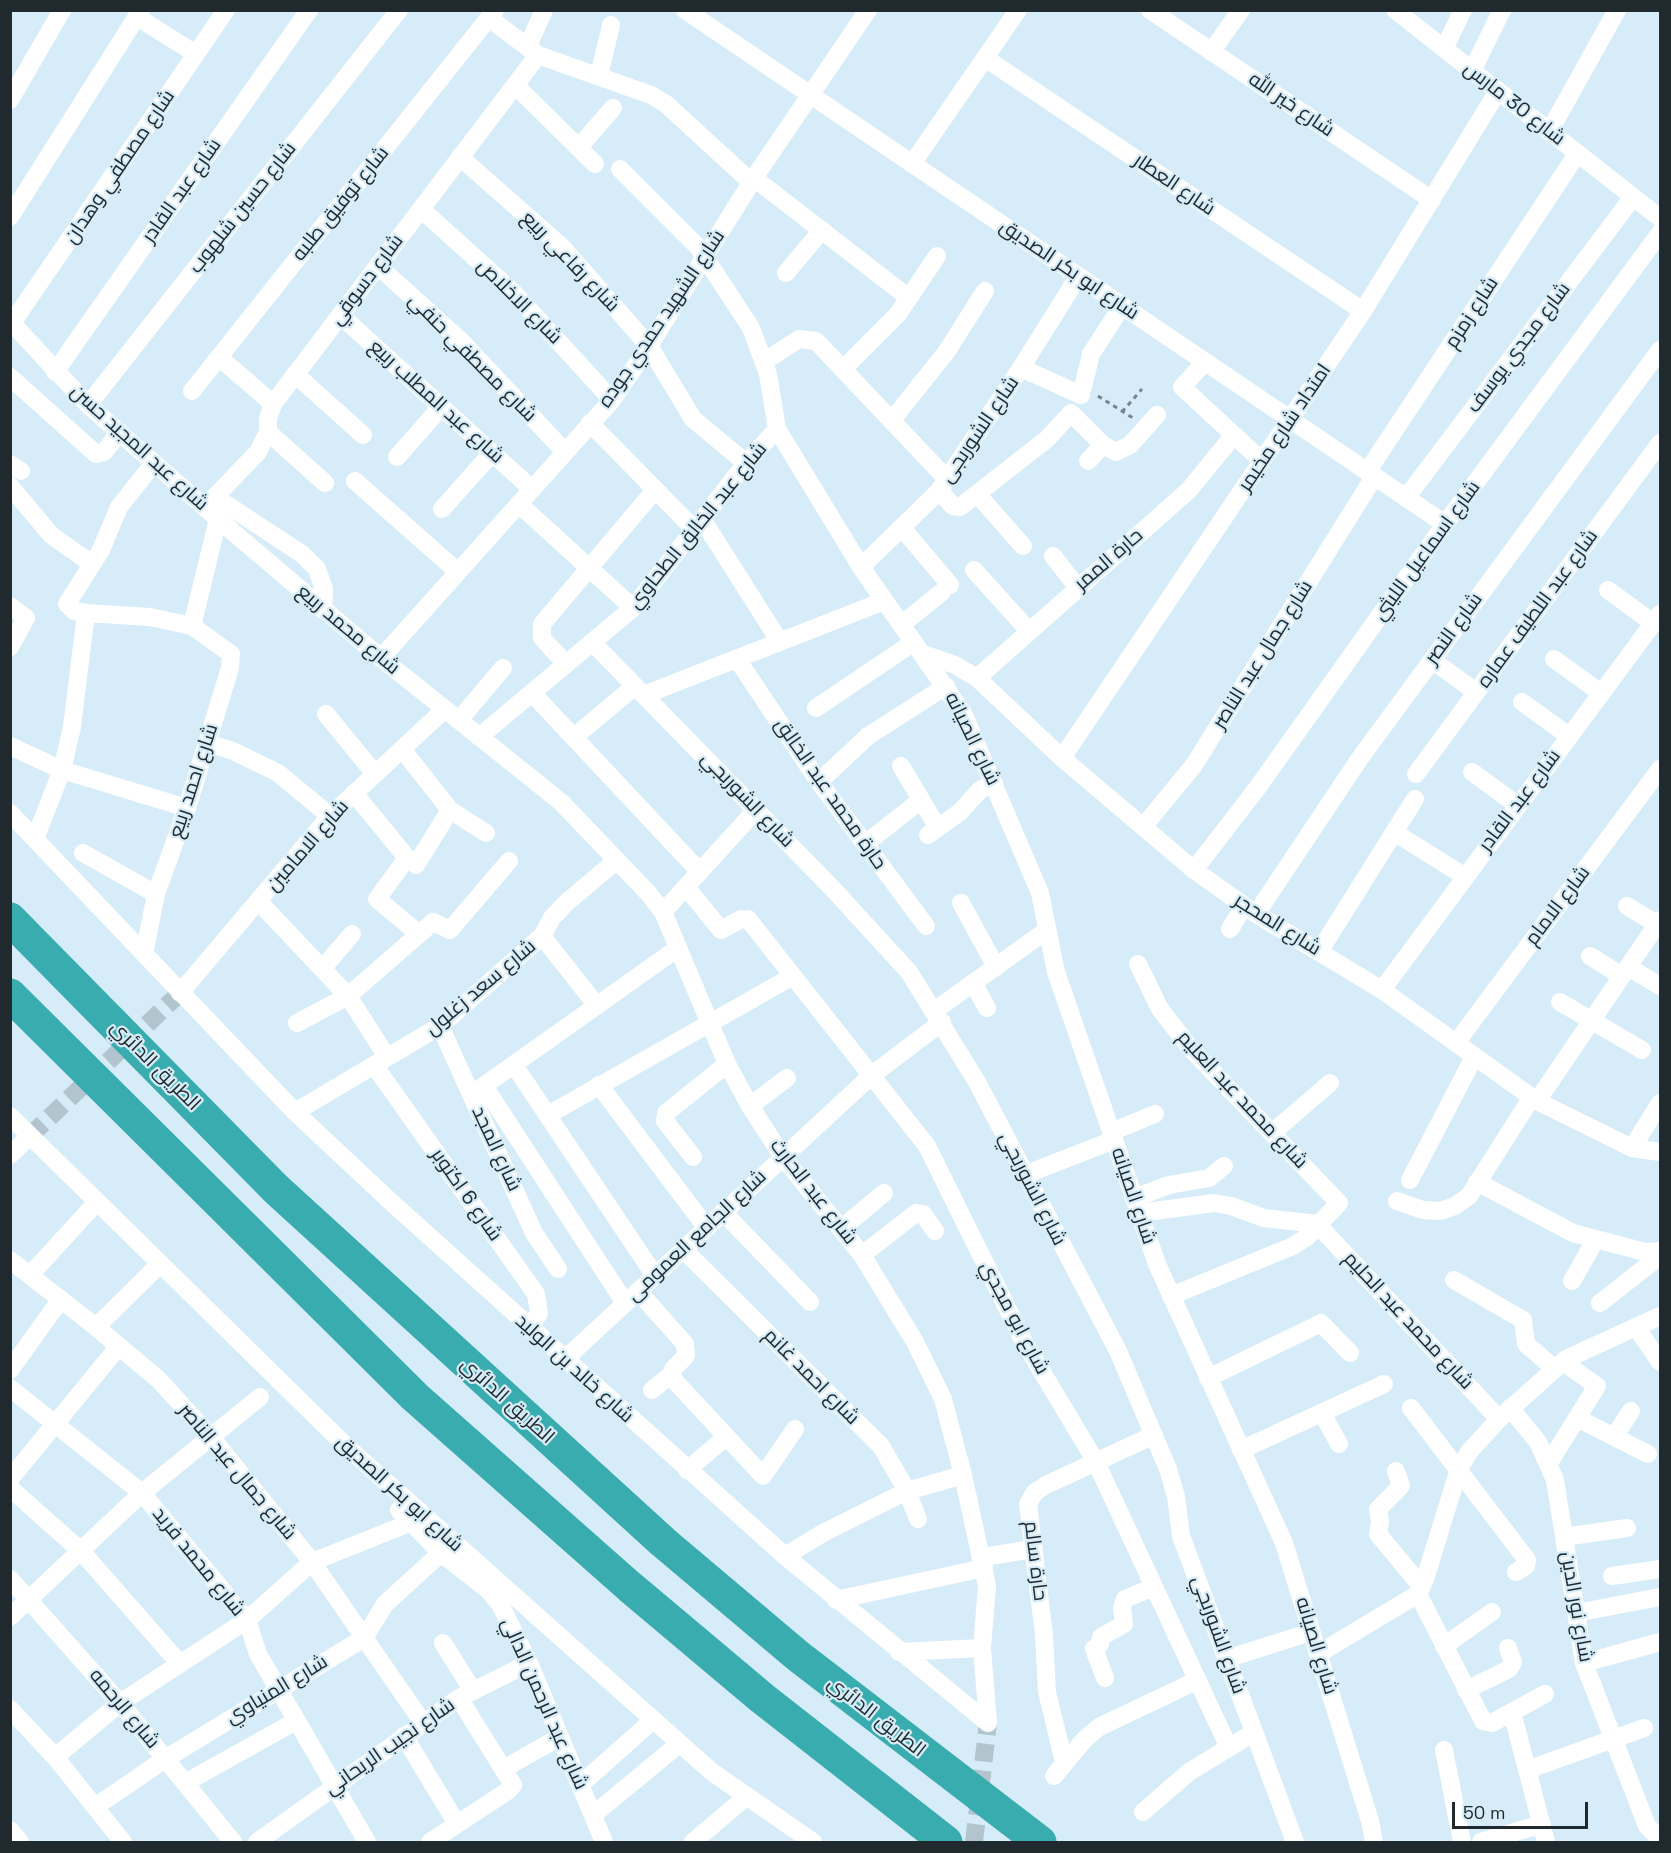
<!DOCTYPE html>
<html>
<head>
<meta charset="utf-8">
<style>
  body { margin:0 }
  #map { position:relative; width:1671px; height:1853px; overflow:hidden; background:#d6ecf8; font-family:"Space Grotesk",sans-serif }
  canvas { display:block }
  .frame { position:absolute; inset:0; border:12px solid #20292d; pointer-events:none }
  .scale { position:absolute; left:1452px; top:1802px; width:136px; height:27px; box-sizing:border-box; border:3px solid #20292d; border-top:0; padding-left:8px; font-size:18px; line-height:21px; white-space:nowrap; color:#20292d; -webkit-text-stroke:4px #d6ecf8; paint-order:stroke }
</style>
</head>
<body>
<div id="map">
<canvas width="1671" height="1853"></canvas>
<div class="frame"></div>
<div class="scale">50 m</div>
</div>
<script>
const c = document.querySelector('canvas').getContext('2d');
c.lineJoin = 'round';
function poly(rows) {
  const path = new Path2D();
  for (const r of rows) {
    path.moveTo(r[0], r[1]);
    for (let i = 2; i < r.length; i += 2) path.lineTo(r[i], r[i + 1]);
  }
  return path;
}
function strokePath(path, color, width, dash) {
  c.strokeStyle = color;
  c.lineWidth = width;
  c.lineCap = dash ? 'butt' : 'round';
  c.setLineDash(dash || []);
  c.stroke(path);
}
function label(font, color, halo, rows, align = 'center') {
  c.font = font + ' "Space Grotesk",Cairo,sans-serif';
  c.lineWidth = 4.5;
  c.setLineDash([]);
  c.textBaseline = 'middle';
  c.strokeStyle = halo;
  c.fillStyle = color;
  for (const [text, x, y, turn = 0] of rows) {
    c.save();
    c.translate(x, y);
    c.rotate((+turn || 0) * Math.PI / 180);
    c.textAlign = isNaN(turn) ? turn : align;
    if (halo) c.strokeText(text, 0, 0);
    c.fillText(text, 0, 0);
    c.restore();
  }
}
const streetTunnel = poly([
  [30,1136,180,993],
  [974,1842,988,1723]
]);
const path = poly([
  [1098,396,1133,418],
  [1122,412,1142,389]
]);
const street = poly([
  [685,10,1445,524],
  [1150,10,1432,200],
  [1395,10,1660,218],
  [137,17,196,54],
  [489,18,538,55,651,95,666,104,751,182],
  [528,46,544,10],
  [1444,49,1463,10],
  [1211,52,1241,10],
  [985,58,1363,311],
  [1472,71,1502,10],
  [599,76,611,25],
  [515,85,595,164],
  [10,100,62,10],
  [1549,132,1617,10],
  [579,147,613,108],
  [460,157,562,247,649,346,693,419,746,463],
  [912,164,1018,10],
  [620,169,698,247,751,328,768,374,777,429,861,567,963,713,1040,893,1056,972,1157,1264,1284,1543,1370,1821,1374,1842],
  [754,178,909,298],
  [421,209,514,293,612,400],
  [10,217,141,10],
  [378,266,461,341,565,452],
  [786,273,822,230],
  [340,315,532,489],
  [10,321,88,405,218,519,192,626],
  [10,326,226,10],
  [219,357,273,404],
  [765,361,799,339,816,341,947,479],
  [1205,362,1182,387,1262,461],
  [1021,368,1081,395],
  [843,369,898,314,937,256],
  [55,372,309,10],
  [295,374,363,435],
  [10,377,96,454,104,452,120,432],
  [1083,387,1091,354,1122,306],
  [192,391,495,10],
  [88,405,399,10],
  [892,420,947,351,985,291],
  [590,423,694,529],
  [268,432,325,483],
  [397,457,441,407],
  [1088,461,1103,445],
  [10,464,21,471],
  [1367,472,1577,154],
  [355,481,458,572],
  [10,486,51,535,92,564],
  [939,491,953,506,960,507,1047,439,1071,413,1103,445,1116,452,1130,445,1157,415],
  [977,494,1023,546],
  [215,497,302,554,317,569,324,589,323,610],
  [1406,498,1633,197],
  [519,504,633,608],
  [205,507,258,452,268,432,268,418,273,404,538,55],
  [442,509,492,453],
  [702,519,780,642],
  [219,520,381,658,561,802,649,894,663,912,727,1064,750,1106,783,1157,862,1255,915,1342,943,1399,963,1475,987,1586,982,1648,988,1723],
  [903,529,950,585],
  [1053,556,1078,588],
  [861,567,939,491,1021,368,1078,277],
  [974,570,1029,631],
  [1608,590,1653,623],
  [10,606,26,618,10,647],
  [85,613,150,617,192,626,231,654,230,668,187,808,156,894,144,954],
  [901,625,942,592],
  [592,642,832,888,909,972,977,1082,1118,1351,1168,1469,1176,1496,1181,1536,1295,1842],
  [923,654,955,665,977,678,1062,758,1194,870,1256,914,1382,990,1537,1101,1632,1148,1660,1152],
  [381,658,612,400,649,346,754,178,868,10],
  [737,659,819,782,926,926],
  [1554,659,1601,693],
  [1432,660,1476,692],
  [566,664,542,638,542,624,655,490],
  [977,678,1189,490,1234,435],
  [532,693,700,872],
  [644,695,884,601],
  [1522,702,1569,736],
  [816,708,914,642],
  [326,714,375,774],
  [459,720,503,668],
  [479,737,633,608,746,463,777,429],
  [574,737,635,686],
  [207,743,233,751,278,773,330,816],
  [10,746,62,770,187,808],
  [402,749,450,810,486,833],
  [1062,758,1363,311,1498,91],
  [901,766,938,828],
  [1472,772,1517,805],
  [1416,774,1660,443],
  [819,782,868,736,946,686],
  [354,793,407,858,416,865,450,810],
  [10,813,295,1112,390,1201,785,1556,988,1723],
  [1143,827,1194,765,1374,477],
  [1394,832,1464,876],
  [928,835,960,812,980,790,994,783],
  [35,839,62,770,72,727,86,613,74,611,67,604,101,550,119,507,154,463],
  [865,844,921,800],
  [83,853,156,894],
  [407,858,377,899,419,934],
  [1194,870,1258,787,1445,524,1660,233],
  [686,887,721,930,741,919],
  [259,902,348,996,387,1057],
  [961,903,996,967],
  [1627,906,1660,926],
  [663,912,756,810],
  [1256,914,1360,758,1660,350],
  [748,919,927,1146,1023,1340,1096,1462,1229,1748],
  [1230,929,1244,906],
  [542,936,597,1006],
  [1319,952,1415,799],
  [1590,956,1622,976],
  [1138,964,1160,1009,1191,1049,1339,1203,1307,1237,1293,1246,1171,1296],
  [1628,967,1660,986],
  [322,969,352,934],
  [973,983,987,1008],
  [1382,990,1660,614],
  [180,993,330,816,445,709],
  [1560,1002,1642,1050],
  [934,1011,1047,930],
  [297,1023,348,996,433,922,450,930,509,861],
  [440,1026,534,1233,558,1269],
  [1456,1043,1660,769],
  [374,1065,536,1294,539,1313,529,1329],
  [514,1065,655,1276],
  [599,1085,706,1227],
  [484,1086,625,1303],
  [475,1092,678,948],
  [1537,1101,1660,920],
  [750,1106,787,1078],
  [295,1112,440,1026,542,936,552,918,566,903,617,860],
  [548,1115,793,976],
  [10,1116,347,1447,712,1772,813,1842],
  [1111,1132,1155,1114],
  [1272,1133,1330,1083],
  [1632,1148,1660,1103],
  [10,1155,30,1136],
  [693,1157,665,1121,666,1113,727,1064],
  [1024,1175,1114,1140],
  [1410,1180,1474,1057],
  [1477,1182,1573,1233,1645,1252,1660,1251],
  [1134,1198,1169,1185,1209,1178,1224,1166],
  [1397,1201,1423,1210,1440,1211,1455,1206,1469,1196,1532,1097],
  [723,1212,810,1302],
  [1139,1213,1214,1203,1231,1206,1264,1218,1317,1224],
  [1317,1224,1499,1419],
  [842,1228,884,1193],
  [683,1249,881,1446,907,1491,918,1519],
  [862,1255,916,1213,923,1214,935,1231],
  [10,1260,96,1327,159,1380,211,1437,312,1562,423,1723],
  [31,1274,96,1203],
  [1454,1280,1523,1320,1526,1344,1555,1369],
  [1572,1281,1596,1239],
  [638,1291,685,1344,686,1356,673,1369,673,1379,763,1476,795,1429],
  [1600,1303,1660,1256],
  [96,1327,159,1265],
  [1636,1327,1660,1362],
  [565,1359,872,1075,942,1022],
  [10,1370,61,1299],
  [1208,1378,1321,1323,1350,1353],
  [10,1388,142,1493,247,1620,258,1654,367,1842],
  [652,1390,672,1374],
  [1411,1408,1527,1560,1526,1566,1516,1572],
  [1510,1408,1538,1442,1555,1480,1584,1663,1647,1826,1660,1839],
  [1322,1413,1339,1444],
  [1577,1418,1648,1454],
  [1614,1437,1631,1411],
  [1241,1450,1384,1384],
  [1549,1463,1597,1386,1563,1362],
  [687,1470,726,1437],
  [1396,1471,1401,1486,1378,1509,1380,1522,1378,1534,1422,1587],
  [10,1479,119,1346],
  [10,1488,81,1551,180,1664],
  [399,1510,441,1553,488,1590,500,1604,529,1663,604,1842],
  [1564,1537,1627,1528],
  [785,1556,823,1533,907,1491,963,1475],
  [983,1557,1033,1549],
  [1612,1576,1660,1569],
  [10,1579,120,1703,233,1842],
  [1418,1594,1483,1721,1492,1723,1545,1694],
  [836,1600,984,1568],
  [1576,1613,1660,1597],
  [10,1617,142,1493,260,1397],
  [443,1643,473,1691],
  [1444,1646,1492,1612],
  [899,1652,982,1648],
  [1318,1654,1418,1594,1425,1579,1459,1469,1469,1452,1499,1419,1566,1359,1660,1316],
  [1226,1659,1311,1632],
  [1584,1663,1660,1642],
  [1105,1678,1094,1649,1100,1644,1101,1637,1124,1624,1122,1607,1125,1599,1154,1587],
  [1466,1690,1509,1669,1513,1662,1508,1648],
  [10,1709,55,1757,123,1842],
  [1512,1712,1546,1842],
  [404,1736,457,1824],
  [1444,1750,1462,1842],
  [55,1757,120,1703,247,1620,312,1562,412,1522],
  [1064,1762,1047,1692,1044,1635,1028,1504,1035,1492,1046,1485,1154,1435],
  [503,1769,560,1737],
  [1527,1770,1644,1728],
  [1054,1776,1084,1740,1099,1727,1198,1680],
  [185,1783,296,1721],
  [580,1785,652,1721],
  [95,1807,165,1759,364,1638,385,1604,441,1553],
  [1143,1812,1189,1772,1253,1733],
  [593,1815,679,1744],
  [10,1830,20,1842],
  [257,1842,459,1698,529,1663],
  [430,1842,509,1790,513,1785,459,1698],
  [693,1842,746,1797],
  [1481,1842,1542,1824]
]);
const highway = poly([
  [10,919,276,1189,663,1542,798,1656,1040,1842],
  [10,995,415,1397,630,1587,762,1698,946,1842]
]);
const streetNames = [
  ["شارع 30 مارس",1514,104,38],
  ["شارع خير الله",1291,105,34],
  ["شارع مصطفي وهدان",120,167,-56],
  ["شارع العطار",1174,185,34],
  ["شارع عبد القادر",182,191,-55],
  ["شارع توفيق طلبه",341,204,-51],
  ["شارع حسين شلهوب",243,208,-52],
  ["شارع رفاعي ربيع",570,262,46],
  ["شارع ابو بكر الصديق",1069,270,34],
  ["شارع دسوقي",367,280,-53],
  ["شارع الاخلاص",519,302,45],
  ["شارع زمزم",1472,313,-57],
  ["شارع الشهيد حمدي جوده",662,319,-56],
  ["شارع مجدي يوسف",1519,348,-53],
  ["شارع مصطفي حنفي",472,358,45],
  ["شارع عبد المطلب ربيع",436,402,42],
  ["امتداد شارع مخيمر",1285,428,-56],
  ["شارع الشوربجى",980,430,-56],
  ["شارع عبد المجيد حسن",139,448,42],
  ["شارع عبد الخالق الطحاوي",698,526,-51],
  ["شارع اسماعيل الليثي",1427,551,-54],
  ["حارة الممر",1109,560,-41],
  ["شارع عبد اللطيف عماره",1538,609,-54],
  ["شارع النصر",1454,629,-54],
  ["شارع محمد ربيع",348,630,40],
  ["شارع جمال عبد الناصر",1263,655,-58],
  ["شارع الصيانه",972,739,64],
  ["شارع احمد ربيع",194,781,-72],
  ["حارة محمد عبد الخالق",830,794,55],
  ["شارع الشوربجي",747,800,46],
  ["شارع عبد القادر",1520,801,-53],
  ["شارع الامامين",308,846,-49],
  ["شارع الامام",1558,906,-53],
  ["شارع المحجر",1277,925,32],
  ["شارع سعد زغلول",481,988,-40],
  ["الطريق الدائري",155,1066,45],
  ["شارع محمد عبد العليم",1242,1100,47],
  ["شارع المجد",496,1149,65],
  ["شارع الشوربجي",1032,1189,63],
  ["شارع عبد الحارث",813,1192,52],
  ["شارع 6 اكتوبر",466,1195,55],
  ["شارع الصيانه",1133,1196,71],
  ["شارع الجامع العمومى",697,1236,-43],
  ["شارع ابو مجدي",1014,1318,62],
  ["شارع محمد عبد الحليم",1408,1321,47],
  ["شارع خالد بن الوليد",574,1369,42],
  ["شارع احمد غانم",811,1377,45],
  ["الطريق الدائري",507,1401,42],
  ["شارع جمال عبد الناصر",237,1472,50],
  ["شارع ابو بكر الصديق",399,1494,42],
  ["حارة سالم",1035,1561,83],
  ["شارع محمد فريد",198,1562,51],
  ["شارع نور الدين",1576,1607,80],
  ["شارع الشوربجي",1218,1635,70],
  ["شارع الصيانه",1316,1646,73],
  ["شارع المنياوي",277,1690,-31],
  ["شارع عبد الرحمن الدالي",544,1704,66],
  ["شارع الرحمه",124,1709,50],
  ["الطريق الدائري",876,1717,38],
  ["شارع نجيب الريحاني",390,1747,-35]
];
strokePath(streetTunnel, '#b2c5cf', 18, [18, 9]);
strokePath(path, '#76858d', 3, [4.5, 4.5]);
strokePath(street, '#fff', 18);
strokePath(highway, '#39acaf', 33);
label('20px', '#20292d', '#d6ecf8', streetNames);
</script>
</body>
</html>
